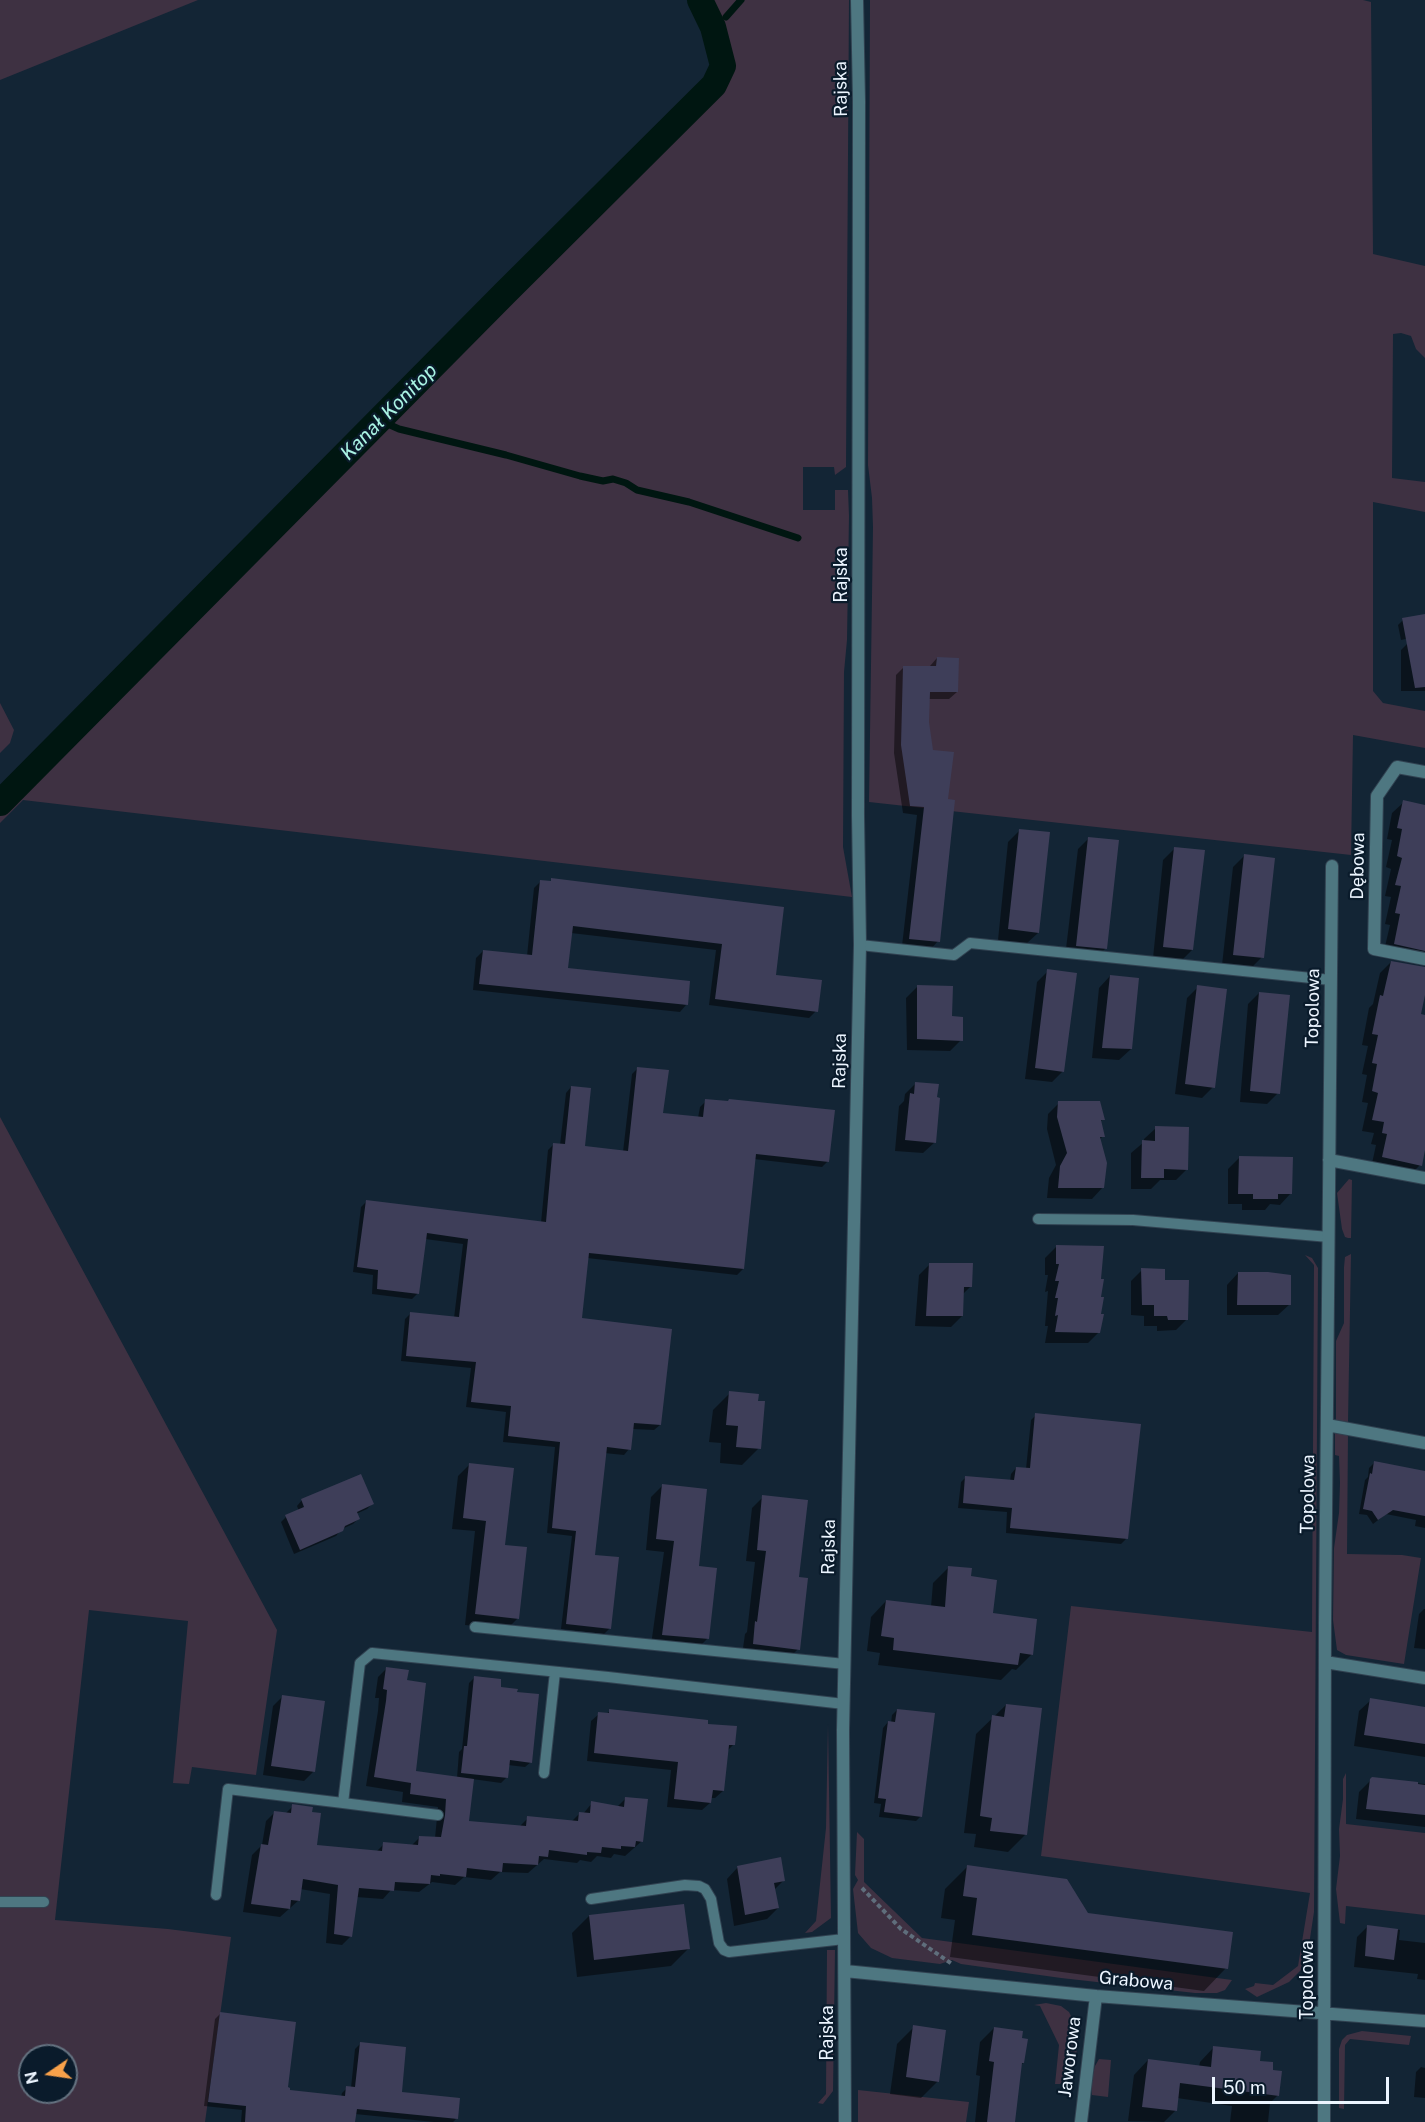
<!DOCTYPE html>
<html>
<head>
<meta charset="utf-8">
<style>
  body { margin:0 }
  #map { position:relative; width:1425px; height:2122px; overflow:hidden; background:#132535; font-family:"Public Sans",sans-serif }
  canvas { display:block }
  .north { position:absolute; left:18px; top:2044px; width:60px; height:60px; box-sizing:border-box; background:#0a1b2b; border:2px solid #647280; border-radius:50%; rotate:257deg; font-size:16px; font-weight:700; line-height:24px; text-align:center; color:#ecf5ff }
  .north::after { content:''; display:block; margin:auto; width:21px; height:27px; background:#f8a14a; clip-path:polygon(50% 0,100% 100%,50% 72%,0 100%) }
  .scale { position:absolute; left:1212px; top:2077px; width:177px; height:27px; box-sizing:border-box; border:3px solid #ecf5ff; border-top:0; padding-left:8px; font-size:18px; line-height:21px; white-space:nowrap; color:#ecf5ff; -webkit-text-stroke:4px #0a1b2b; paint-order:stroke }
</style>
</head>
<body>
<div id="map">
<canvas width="1425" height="2122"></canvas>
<div class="north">N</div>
<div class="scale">50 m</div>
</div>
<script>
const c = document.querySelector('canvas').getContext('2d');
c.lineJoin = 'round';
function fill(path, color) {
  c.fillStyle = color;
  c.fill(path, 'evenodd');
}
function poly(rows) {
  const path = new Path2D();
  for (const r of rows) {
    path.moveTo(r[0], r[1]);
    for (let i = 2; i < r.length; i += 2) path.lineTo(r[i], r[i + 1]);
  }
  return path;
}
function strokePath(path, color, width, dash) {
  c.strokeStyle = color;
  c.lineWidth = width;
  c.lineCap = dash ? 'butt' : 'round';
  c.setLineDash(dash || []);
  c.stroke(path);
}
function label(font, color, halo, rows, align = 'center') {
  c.font = font + ' "Public Sans",sans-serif';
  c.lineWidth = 4.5;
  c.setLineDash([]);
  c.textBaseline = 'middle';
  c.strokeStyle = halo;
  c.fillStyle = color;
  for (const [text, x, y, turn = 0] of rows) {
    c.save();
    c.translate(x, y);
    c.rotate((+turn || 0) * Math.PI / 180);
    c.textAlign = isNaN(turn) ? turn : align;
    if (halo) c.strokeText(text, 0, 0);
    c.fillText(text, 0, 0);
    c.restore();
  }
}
const green = poly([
  [0,0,198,0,0,80],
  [706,0,849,0,846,467,835,475,834,467,803,467,803,510,835,510,835,490,848,490,849,516,847,640,844,672,843,847,852,897,23,800,0,823,0,813,504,302,719,89,730,68,728,53],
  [870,0,1363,0,1371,2,1373,254,1425,266,1425,358,1416,349,1411,336,1401,333,1393,334,1392,478,1425,482,1425,512,1373,502,1373,691,1383,703,1425,711,1425,748,1353,735,1351,855,869,802,873,527,872,498,868,465],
  [0,703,14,730,10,743,0,753],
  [0,1117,277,1630,256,1775,192,1767,189,1784,173,1783,188,1621,89,1610,55,1920,168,1929,231,1937,205,2122,0,2122],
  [30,2056,66,2056,66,2092,30,2092],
  [1349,1179,1352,1180,1351,1238,1348,1238,1345,1237,1342,1229,1337,1193],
  [1351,1254,1348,1422,1336,1420,1336,1341,1344,1323,1344,1267,1345,1257],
  [1305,1255,1312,1258,1318,1268,1314,1912,1309,1945,1301,1970,1289,1982,1257,1997,1245,1989,1254,1986,1255,1983,1273,1985,1298,1966,1310,1893,1041,1856,1071,1606,1312,1632,1314,1265],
  [1335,1432,1348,1434,1347,1554,1402,1555,1421,1558,1404,1664,1346,1655,1337,1650,1333,1620,1334,1548,1339,1513,1340,1483,1339,1456,1335,1455],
  [828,1724,831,1918,812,1932,805,1933,816,1921,826,1828],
  [1346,1773,1346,1824,1425,1833,1425,1915,1346,1906,1345,1924,1340,1923,1336,1889,1340,1856,1339,1829,1343,1799,1343,1779],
  [857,1832,864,1839,864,1882,922,1938,1232,1980,1225,1990,1217,1993,1195,1993,1061,1978,961,1964,952,1960,940,1964,892,1958,871,1948,858,1933,853,1889,858,1880,855,1875],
  [827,1950,835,1950,833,2091,823,2104,818,2103,826,2094],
  [1046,2003,1061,2006,1069,2012,1074,2022,1078,2042,1075,2063,1065,2082,1060,2084,1055,2084,1059,2045,1040,2006,1034,2005],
  [1362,2031,1411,2036,1409,2045,1350,2039,1345,2045,1344,2109,1339,2108,1339,2049,1342,2040,1347,2035],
  [1099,2059,1111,2060,1108,2097,1092,2095,1092,2078,1095,2066],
  [858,2090,969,2102,966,2122,858,2122]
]);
const shadow = poly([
  [1425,615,1425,635,1401,640,1398,625,1403,620],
  [1408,643,1425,647,1425,691,1401,691,1401,650],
  [937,658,957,692,949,699,928,699,927,722,932,751,947,800,938,941,931,949,902,946,917,815,903,813,894,753,896,675,904,667,930,666],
  [1404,802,1425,806,1425,954,1383,955,1390,925,1385,924,1391,897,1385,896,1391,869,1386,867,1392,840,1387,839,1392,813],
  [1019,831,1038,933,1026,944,998,940,1008,842],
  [1089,838,1105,949,1094,960,1065,957,1078,849],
  [1175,848,1192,950,1181,961,1153,958,1163,860],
  [1244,856,1262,957,1251,968,1222,965,1233,867],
  [552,880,782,908,774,976,816,1011,809,1018,709,1005,716,950,571,933,567,969,686,1005,680,1012,473,990,476,958,483,951,527,956,534,888,541,881,550,882],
  [1391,962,1425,982,1419,1016,1425,1017,1425,1143,1420,1165,1409,1176,1371,1168,1376,1145,1371,1144,1374,1133,1362,1131,1368,1103,1362,1102,1367,1075,1362,1074,1368,1046,1362,1045,1369,1008,1373,1004,1380,973],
  [1048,971,1063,1071,1052,1082,1025,1079,1037,982],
  [1110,976,1131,1049,1119,1060,1092,1058,1099,988],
  [917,987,951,1018,961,1040,950,1051,907,1050,906,998],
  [1198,987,1213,1087,1202,1098,1175,1094,1187,998],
  [1259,993,1278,1093,1267,1104,1240,1102,1248,1004],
  [638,1068,661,1115,698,1118,700,1107,706,1101,828,1161,822,1167,754,1159,743,1269,737,1275,587,1258,581,1320,660,1425,654,1430,632,1429,629,1449,624,1455,604,1453,593,1556,610,1628,604,1634,561,1629,572,1536,547,1533,555,1447,503,1442,506,1412,466,1407,471,1368,401,1361,405,1319,410,1314,454,1318,463,1244,425,1239,418,1293,412,1299,372,1294,373,1275,353,1272,361,1207,367,1201,541,1223,548,1150,554,1144,560,1145,566,1093,571,1087,584,1148,623,1152,632,1074],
  [916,1083,935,1142,923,1153,895,1151,899,1106,904,1101,905,1094],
  [1059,1103,1103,1119,1100,1122,1103,1136,1100,1139,1103,1187,1092,1199,1047,1198,1049,1178,1056,1165,1047,1129,1048,1114],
  [1156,1128,1187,1169,1176,1180,1160,1180,1151,1189,1131,1189,1131,1153,1144,1142,1144,1139],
  [1239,1158,1291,1193,1280,1205,1270,1204,1265,1210,1242,1210,1242,1204,1228,1204,1228,1169],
  [1056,1247,1099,1298,1099,1332,1088,1343,1045,1343,1048,1326,1045,1326,1048,1291,1045,1292,1048,1275,1045,1275,1045,1258],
  [930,1264,971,1286,962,1295,962,1316,951,1327,915,1326,919,1275],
  [1142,1270,1164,1281,1187,1319,1176,1330,1157,1331,1157,1326,1144,1326,1144,1316,1131,1315,1131,1281],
  [1238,1273,1290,1304,1278,1315,1227,1315,1227,1285],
  [730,1393,757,1402,759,1448,742,1465,720,1463,721,1443,709,1442,713,1410],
  [1036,1415,1126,1539,1121,1544,1006,1533,1007,1512,958,1508,961,1482,966,1477,1010,1481,1011,1474,1016,1468,1026,1469,1031,1420],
  [1374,1463,1425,1474,1425,1528,1415,1526,1416,1520,1386,1514,1373,1524,1367,1515,1359,1514,1365,1480,1368,1477,1369,1468],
  [469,1465,504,1546,518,1618,507,1629,465,1625,475,1531,452,1529,458,1476],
  [662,1486,697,1567,707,1639,696,1650,651,1645,664,1552,646,1550,651,1497],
  [763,1497,798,1649,787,1660,742,1655,745,1634,747,1632,755,1562,746,1561,752,1508],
  [302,1500,372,1504,367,1509,356,1514,358,1519,353,1524,342,1529,336,1536,294,1554,281,1522,286,1517,299,1511,297,1506],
  [949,1567,970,1578,992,1614,1032,1654,1016,1670,1012,1669,1001,1680,878,1665,880,1653,867,1651,871,1617,886,1601,931,1607,933,1583],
  [1424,1609,1425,1609,1425,1649,1414,1648,1419,1614],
  [387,1668,405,1682,414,1773,457,1778,459,1752,462,1749,469,1683,474,1678,499,1689,531,1762,525,1767,508,1765,507,1777,501,1783,472,1779,467,1822,519,1827,528,1818,571,1822,580,1813,583,1814,592,1803,617,1807,626,1798,642,1841,625,1856,614,1854,611,1858,597,1856,591,1862,580,1860,577,1863,544,1859,528,1873,500,1872,491,1880,464,1877,455,1885,432,1882,419,1892,391,1890,383,1899,356,1897,351,1936,342,1945,326,1943,330,1894,300,1889,299,1900,280,1917,243,1912,252,1855,262,1845,266,1821,275,1812,285,1814,293,1806,316,1847,376,1852,384,1844,411,1846,420,1837,435,1838,438,1807,402,1802,403,1792,366,1786,378,1711,379,1698,375,1698,378,1677],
  [282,1697,313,1772,304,1781,263,1775,273,1706],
  [1371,1700,1425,1708,1425,1757,1354,1746,1359,1711],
  [1006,1705,1025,1835,1008,1852,974,1847,976,1834,964,1833,976,1734],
  [897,1710,921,1816,916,1821,879,1817,881,1804,874,1803,883,1728,888,1722,891,1723,892,1715],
  [610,1711,706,1725,733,1745,727,1751,723,1791,715,1798,711,1798,710,1803,702,1810,667,1807,671,1770,587,1761,591,1721,599,1714,606,1714],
  [1372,1779,1425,1784,1425,1827,1356,1819,1359,1792],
  [738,1867,784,1880,774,1890,778,1908,767,1919,734,1926,727,1879],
  [967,1867,1087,1914,1226,1968,1204,1991,950,1957,955,1920,941,1918,945,1889],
  [589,1916,688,1949,671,1966,577,1977,572,1933],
  [1368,1926,1400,1930,1399,1940,1425,1943,1425,1980,1417,1979,1418,1974,1354,1967,1357,1937],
  [221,2013,288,2092,341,2097,342,2093,347,2088,351,2088,355,2049,360,2044,400,2093,456,2119,453,2122,434,2122,355,2114,353,2122,241,2122,242,2110,204,2106,215,2019],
  [914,2027,938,2081,921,2098,890,2094,897,2044],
  [994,2028,1023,2063,1020,2066,1014,2122,975,2122,980,2076,976,2075,980,2042],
  [1214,2047,1259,2062,1278,2095,1270,2103,1268,2122,1230,2122,1232,2106,1177,2098,1176,2110,1164,2122,1128,2121,1134,2075,1148,2060,1199,2067,1200,2062],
  [1421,2067,1425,2068,1425,2098,1414,2097,1416,2072]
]);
const stream = poly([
  [726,17,741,0],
  [379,420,399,429,506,455,580,476,603,481,613,479,626,483,637,490,689,502,798,538]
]);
const canal = poly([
  [0,803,505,293,714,85,723,66,713,27,700,0]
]);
const building = poly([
  [1425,614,1425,687,1415,688,1402,618],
  [937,657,959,658,958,692,930,692,929,722,933,750,954,752,948,799,955,800,940,942,909,939,924,807,910,806,901,745,903,666,936,666],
  [1403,800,1425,805,1425,951,1394,944,1400,914,1395,913,1401,886,1395,885,1402,858,1397,856,1402,829,1397,828],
  [1019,829,1050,832,1039,933,1008,929],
  [1088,837,1119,840,1107,949,1076,946],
  [1174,847,1205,850,1193,950,1163,947],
  [1244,854,1275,858,1264,958,1233,955],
  [551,878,784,907,776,975,822,980,818,1012,715,999,722,944,573,926,568,968,690,981,688,1005,479,984,483,950,532,955,540,880,551,881],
  [1391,961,1425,967,1425,995,1421,1014,1425,1015,1425,1150,1422,1166,1382,1157,1387,1134,1382,1133,1384,1122,1372,1120,1378,1093,1372,1091,1377,1064,1372,1063,1378,1035,1372,1034,1380,995,1383,996],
  [1047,969,1077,973,1064,1072,1035,1068],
  [1110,975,1139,978,1132,1049,1102,1048],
  [917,985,953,986,952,1016,963,1017,963,1041,917,1039],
  [1197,985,1227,989,1215,1088,1185,1084],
  [1259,992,1290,995,1280,1094,1250,1091],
  [637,1067,669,1070,663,1113,703,1117,705,1099,728,1101,729,1099,835,1110,829,1162,756,1154,744,1269,589,1253,582,1318,672,1329,661,1425,634,1423,631,1450,607,1447,595,1555,619,1557,611,1629,566,1624,576,1531,552,1528,560,1442,508,1436,511,1406,471,1402,476,1362,406,1356,410,1312,459,1317,468,1239,427,1233,419,1294,377,1289,378,1270,357,1267,366,1200,546,1222,553,1143,565,1144,571,1086,591,1088,585,1146,628,1151],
  [915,1082,939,1084,937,1097,940,1098,936,1143,905,1140,910,1093,914,1094],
  [1058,1101,1100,1101,1105,1120,1101,1120,1105,1137,1100,1137,1107,1163,1104,1188,1058,1188,1060,1166,1067,1153,1057,1117],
  [1155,1126,1189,1127,1188,1170,1164,1169,1164,1178,1141,1178,1142,1140,1155,1141],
  [1239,1156,1293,1157,1292,1194,1278,1194,1278,1199,1253,1199,1253,1194,1238,1194],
  [1056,1245,1104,1246,1101,1279,1104,1279,1101,1297,1104,1297,1101,1314,1104,1314,1100,1333,1055,1332,1058,1315,1055,1316,1058,1298,1055,1298,1059,1281,1055,1281,1059,1264,1056,1264],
  [929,1263,973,1263,972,1287,964,1287,963,1316,926,1316],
  [1141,1268,1165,1269,1165,1280,1189,1280,1188,1320,1168,1320,1167,1316,1154,1316,1154,1305,1142,1305],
  [1238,1272,1268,1272,1291,1275,1291,1305,1237,1305],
  [729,1391,759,1394,758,1401,765,1401,761,1449,736,1447,738,1426,726,1425],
  [1035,1413,1141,1424,1128,1539,1010,1528,1012,1508,963,1503,965,1476,1014,1480,1016,1467,1030,1468],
  [1374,1461,1425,1471,1425,1516,1393,1510,1378,1520,1372,1511,1363,1509,1370,1473,1372,1474],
  [469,1463,514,1468,505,1545,527,1547,519,1619,475,1614,486,1521,463,1518],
  [361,1474,374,1504,357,1512,360,1519,345,1526,343,1531,300,1550,285,1515,304,1507,301,1499],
  [662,1484,707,1489,699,1566,717,1568,709,1639,662,1635,674,1541,656,1539],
  [762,1495,808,1500,799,1577,808,1578,800,1650,753,1644,755,1621,757,1622,766,1551,757,1550],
  [948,1566,972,1568,971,1576,997,1580,993,1613,1037,1619,1033,1655,1020,1653,1018,1665,893,1650,894,1638,881,1636,886,1600,945,1607],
  [386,1667,409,1670,407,1680,426,1683,416,1771,474,1779,469,1821,526,1826,527,1816,578,1821,579,1812,590,1813,591,1801,624,1807,625,1797,648,1799,643,1842,636,1841,635,1847,621,1846,621,1849,602,1847,601,1853,587,1852,587,1855,549,1850,548,1857,539,1856,538,1865,503,1863,502,1872,467,1868,466,1877,440,1874,440,1876,431,1875,430,1884,395,1882,394,1891,359,1888,352,1937,334,1934,338,1885,303,1879,300,1901,291,1900,290,1909,251,1904,261,1844,268,1845,274,1811,291,1813,292,1804,313,1807,312,1812,321,1813,317,1845,382,1851,383,1842,418,1845,419,1836,441,1837,445,1815,446,1799,410,1794,411,1783,374,1777,386,1701,387,1690,383,1689],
  [474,1676,501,1679,501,1687,518,1689,517,1692,539,1694,532,1763,510,1760,508,1778,461,1773,464,1746,467,1746],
  [282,1695,325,1701,315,1772,271,1766],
  [1370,1698,1425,1707,1425,1744,1364,1735],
  [1006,1704,1042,1708,1027,1835,990,1831,992,1818,980,1816,992,1715,1004,1717],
  [609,1709,708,1720,708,1724,737,1726,735,1745,729,1745,724,1791,713,1790,711,1803,674,1799,678,1762,594,1753,598,1712,609,1713],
  [897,1709,935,1713,922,1817,884,1812,886,1799,878,1798,888,1721,895,1722],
  [1372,1777,1418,1782,1418,1784,1425,1785,1425,1815,1366,1809,1370,1779],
  [781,1857,785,1881,774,1883,779,1908,745,1915,737,1866],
  [967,1865,1067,1879,1088,1913,1233,1932,1228,1969,972,1935,977,1898,963,1896],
  [684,1904,690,1949,594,1960,589,1915],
  [1367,1925,1398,1929,1394,1960,1365,1956],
  [220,2012,296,2022,288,2087,290,2088,290,2090,345,2096,346,2086,355,2087,360,2042,406,2047,402,2092,460,2098,458,2119,357,2109,355,2122,245,2122,246,2106,208,2102],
  [913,2025,946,2030,939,2082,906,2077],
  [994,2027,1023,2031,1022,2038,1028,2039,1024,2063,1022,2063,1015,2122,987,2122,994,2062,989,2061],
  [1213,2046,1261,2051,1260,2061,1273,2062,1273,2070,1282,2071,1279,2096,1180,2083,1177,2111,1142,2107,1148,2059,1211,2067]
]);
const path = poly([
  [862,1888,901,1929,952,1964]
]);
const lane = poly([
  [860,945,954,955,970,943,1331,980],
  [1038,1219,1133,1220,1329,1237],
  [475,1627,845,1664],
  [544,1773,555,1672],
  [343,1803,438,1815],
  [216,1895,228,1789,343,1803,360,1663,372,1653,608,1677,844,1704],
  [591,1899,685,1885,699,1886,705,1889,711,1899,719,1943,724,1950,729,1952,844,1939],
  [0,1902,44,1902]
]);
const street = poly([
  [1425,772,1397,767,1377,796,1374,949,1425,959],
  [1329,1160,1425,1178],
  [1327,1425,1425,1443],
  [1325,1662,1425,1678],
  [845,1971,1096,1996,1425,2021],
  [845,2122,843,1730,860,945,858,815,859,101,857,0],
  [1081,2122,1096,1996],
  [1324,2122,1325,1622,1332,866]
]);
const streetNames = [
  ["Rajska",841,89,-91],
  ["Rajska",841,575,-90],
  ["Dębowa",1358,866,-89],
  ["Topolowa",1313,1008,-89],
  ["Rajska",840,1061,-89],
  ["Topolowa",1308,1494,-89],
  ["Rajska",829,1547,-89],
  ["Topolowa",1307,1980,-90],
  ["Grabowa",1136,1981,5],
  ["Rajska",827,2033,-90],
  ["Jaworowa",1070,2057,-83]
];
const waterNames = [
  ["Kanał Konitop",389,412,-45]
];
fill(green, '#3e3142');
fill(shadow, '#0007');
strokePath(stream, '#001611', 7);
strokePath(canal, '#001611', 26);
fill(building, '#3e3e59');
strokePath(lane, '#314251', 12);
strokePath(street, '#314251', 14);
strokePath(path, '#5f6e7c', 4, [4.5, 3]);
strokePath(lane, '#4e7781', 10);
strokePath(street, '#4e7781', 12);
label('18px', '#ecf5ff', '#0a1b2b', streetNames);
label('italic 20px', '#aaf4e4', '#0a1b2b', waterNames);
</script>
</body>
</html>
